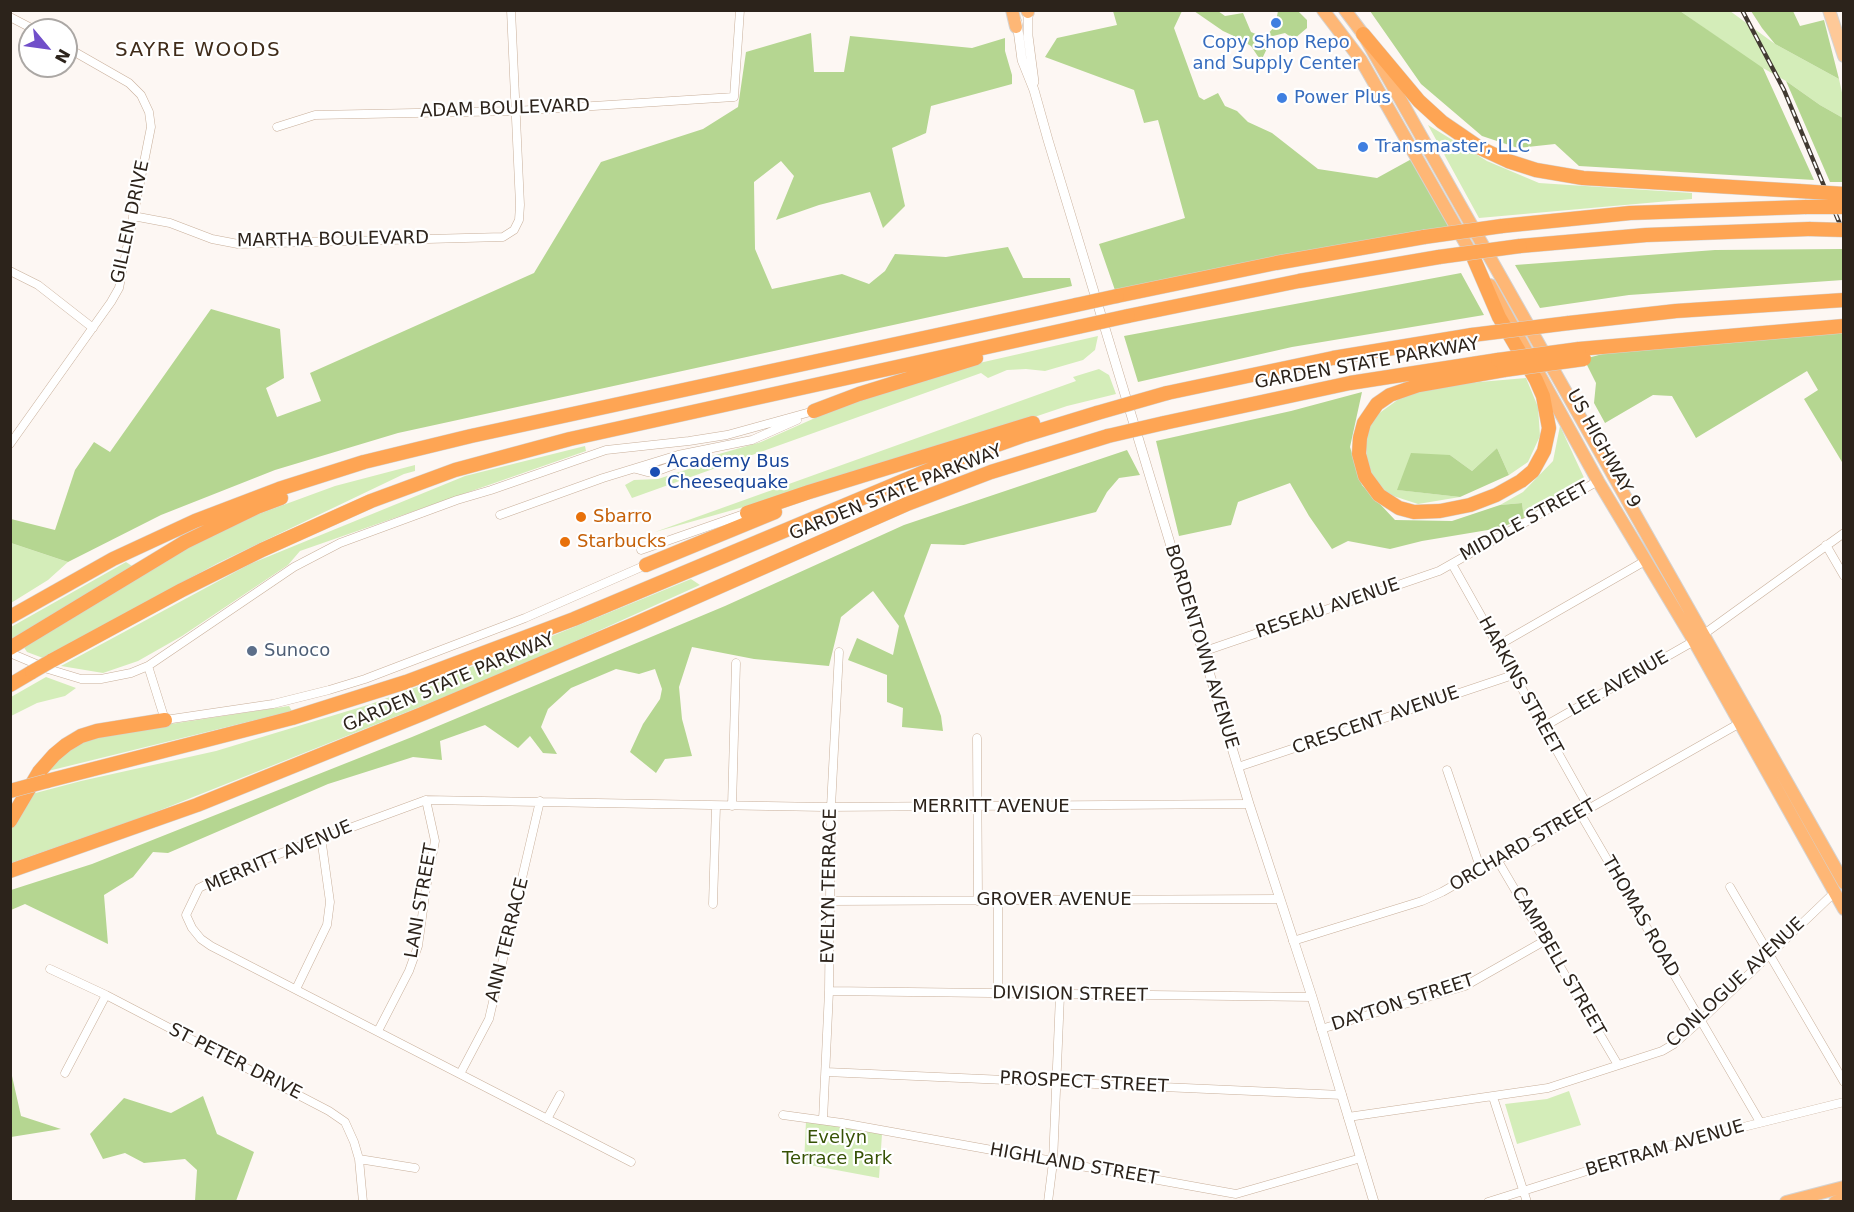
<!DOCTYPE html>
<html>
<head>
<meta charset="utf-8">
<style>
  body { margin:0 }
  #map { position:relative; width:1854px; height:1212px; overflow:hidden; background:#fdf7f3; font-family:"DejaVu Sans",sans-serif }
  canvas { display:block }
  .frame { position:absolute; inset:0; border:12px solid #2c231b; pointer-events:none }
  .north { position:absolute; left:18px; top:18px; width:60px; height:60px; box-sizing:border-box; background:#fff; border:2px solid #aba7a4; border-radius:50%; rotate:119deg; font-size:16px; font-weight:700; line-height:24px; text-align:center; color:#2c231b }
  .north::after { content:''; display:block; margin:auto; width:21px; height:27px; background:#714fc9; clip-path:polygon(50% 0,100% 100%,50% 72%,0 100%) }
</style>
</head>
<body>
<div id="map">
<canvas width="1854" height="1212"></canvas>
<div class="frame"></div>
<div class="north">N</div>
</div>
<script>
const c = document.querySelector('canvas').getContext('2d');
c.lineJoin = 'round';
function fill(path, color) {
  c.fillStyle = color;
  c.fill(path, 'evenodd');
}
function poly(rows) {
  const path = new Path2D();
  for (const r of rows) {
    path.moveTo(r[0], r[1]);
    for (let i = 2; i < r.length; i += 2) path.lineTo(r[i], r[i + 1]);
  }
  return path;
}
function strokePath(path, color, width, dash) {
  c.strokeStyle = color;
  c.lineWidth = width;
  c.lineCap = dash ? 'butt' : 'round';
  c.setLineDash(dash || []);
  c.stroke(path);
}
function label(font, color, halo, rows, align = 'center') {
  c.font = font + ' "DejaVu Sans",sans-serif';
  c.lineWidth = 4.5;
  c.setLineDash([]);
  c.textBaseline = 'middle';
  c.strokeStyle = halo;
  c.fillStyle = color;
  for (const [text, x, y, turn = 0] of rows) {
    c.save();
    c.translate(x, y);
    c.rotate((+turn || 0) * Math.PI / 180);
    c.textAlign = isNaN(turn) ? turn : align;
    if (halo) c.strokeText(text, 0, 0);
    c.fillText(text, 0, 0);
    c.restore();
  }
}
const green = poly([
  [1680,11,1730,11,1775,44,1839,79,1843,97,1843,118,1820,105,1786,81,1754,63],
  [1428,125,1487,161,1539,183,1692,193,1692,199,1479,218],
  [1098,336,1095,350,1083,360,1045,371,1026,369,1007,370,988,378,981,373,632,498,625,485,634,480,658,479,710,462,712,456,761,442,815,418,878,394,975,364],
  [1099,369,1109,375,1116,394,1067,406,892,465,655,532,1076,381,1073,377],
  [1526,378,1538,407,1540,436,1528,462,1509,475,1497,448,1472,471,1450,455,1398,490,1460,497,1418,504,1387,494,1367,468,1366,437,1374,417,1403,396,1433,386],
  [1560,426,1586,482,1524,518,1522,503,1500,505,1523,492,1553,461],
  [585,446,586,451,300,551,288,565,182,636,138,661,103,673,61,666,250,564,465,476],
  [415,465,415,471,404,474,218,563,43,658,27,652,23,646,184,545,245,519,335,486],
  [11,543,68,562,48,580,11,603],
  [126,562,132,566,11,642,11,627],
  [691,579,700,585,505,673,143,817,11,863,11,829,28,795,81,781,216,751,371,704,535,643],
  [46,677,76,688,65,696,37,703,11,716,11,697],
  [289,706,292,711,44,772,79,742,105,734],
  [1569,1091,1581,1125,1517,1144,1505,1104,1547,1099],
  [806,1121,882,1134,879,1178,804,1164]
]);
const forest = poly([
  [1113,11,1182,11,1174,28,1199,97,1204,100,1218,93,1225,106,1237,111,1248,122,1272,133,1318,169,1377,178,1417,156,1460,233,1117,296,1099,244,1185,218,1158,120,1144,123,1134,90,1045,57,1057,38,1117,25],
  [1194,11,1218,11,1225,16,1243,13,1251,32,1258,35,1267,35,1275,26,1278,11,1298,11,1307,20,1307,28,1294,39,1285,33,1273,36,1261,61,1251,46,1236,37,1223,31],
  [1370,11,1680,11,1763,68,1814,180,1579,166,1555,144,1518,148,1482,136,1421,84],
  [1751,11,1793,11,1800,26,1824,20,1839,79,1775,44,1762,28],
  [811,33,814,72,844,72,850,36,972,48,1005,38,1005,51,1012,75,1012,84,931,106,926,133,892,148,905,206,883,228,870,192,819,205,776,220,794,176,781,161,754,182,755,249,772,289,842,274,869,284,885,271,895,254,946,257,1008,247,1023,278,1070,278,1072,286,398,433,275,470,161,515,68,562,11,543,11,519,55,530,75,470,94,442,110,452,211,309,280,329,284,378,266,388,277,417,321,401,310,373,534,273,601,162,703,129,738,107,746,52],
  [1786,81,1820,105,1843,118,1843,182,1830,182],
  [1843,249,1843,280,1629,295,1540,308,1515,265,1715,250],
  [1461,273,1484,315,1292,347,1138,382,1124,336],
  [1844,328,1843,461,1842,462,1804,399,1818,390,1807,371,1696,438,1672,396,1653,395,1605,423,1594,403,1596,383,1584,359,1636,345],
  [1362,392,1350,447,1362,485,1395,520,1452,521,1500,505,1522,503,1524,518,1500,528,1422,541,1390,549,1348,541,1332,549,1309,516,1290,483,1238,502,1231,525,1179,536,1156,441,1291,411],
  [1497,448,1509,475,1460,497,1397,490,1411,453,1450,455,1472,471],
  [1127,450,1140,475,1119,478,1107,492,1096,512,964,545,931,544,904,616,941,716,943,731,902,727,903,708,887,702,887,675,848,660,857,638,893,655,899,626,873,591,841,617,829,666,754,659,692,647,679,687,682,719,692,756,665,759,656,773,630,752,643,724,660,699,662,689,655,669,639,674,616,669,571,688,548,709,541,727,557,754,543,753,530,736,518,748,485,725,440,741,442,760,413,757,328,784,168,853,153,852,133,877,104,895,108,944,25,904,11,910,11,890,92,864,412,737,725,606,904,525],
  [11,1075,12,1076,21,1116,61,1129,11,1137],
  [203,1096,217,1134,254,1152,236,1201,195,1201,197,1170,185,1159,144,1163,125,1153,103,1159,90,1134,124,1098,171,1113]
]);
const minor = poly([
  [10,17,35,30],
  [277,127,315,115,515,111,734,97,740,10],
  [133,216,170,223,212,239,238,244,503,237,514,230,519,220,520,205,511,10],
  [10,271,38,285,93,328],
  [10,444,111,302,119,288,151,127,149,112,141,95,129,83,66,47],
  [636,469,647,472,655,472,706,453],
  [500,515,603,478,678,455,752,440,797,420],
  [1826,545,1844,576],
  [641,550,747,513],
  [1452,564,1589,808],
  [1704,634,1844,533],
  [1497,646,1645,561],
  [1202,652,1439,571,1598,481],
  [10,653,48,669,81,679,101,679,131,673,148,666,294,567,340,543,457,500,491,490,606,450,689,441,727,435,814,411],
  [148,666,165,720,273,704,329,690,365,679,525,618,646,565],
  [1543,727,1694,641],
  [977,738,978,901],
  [1238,767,1513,675],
  [1447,770,1481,870],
  [732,806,736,663],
  [1580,813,1760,1122],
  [1498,861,1618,1065],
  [1730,887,1844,1082],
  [830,901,1279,899],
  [713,904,716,806],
  [1293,941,1422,901,1442,892,1740,723],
  [50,969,106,995,329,1111,345,1122,354,1142,359,1159,363,1202],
  [296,989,327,925,330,902,321,837],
  [829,991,1312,997],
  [998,993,998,900],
  [1321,1029,1465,986,1546,940],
  [378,1031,409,971,418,946,426,888,435,841,426,800],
  [826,1072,1342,1095],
  [65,1073,106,995],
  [460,1074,489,1019,540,801],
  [1493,1097,1527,1202],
  [783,1115,842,1123,1236,1194,1361,1158],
  [1348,1117,1548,1088,1662,1051,1674,1044,1700,1021,1835,892],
  [547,1119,560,1095],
  [823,1120,829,991,831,807,839,652],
  [359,1159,415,1168],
  [631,1162,211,946,201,939,192,928,186,915,199,888,238,869,426,800,824,807,1249,804],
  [1048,1202,1053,1162,1060,995],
  [1488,1202,1663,1147,1844,1102]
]);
const tertiary = poly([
  [1028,10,1028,36,1034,82],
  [1017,22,1022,60,1034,90,1048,140,1249,804,1312,997,1374,1202]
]);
const primary = poly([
  [1829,10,1844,56]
]);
const trunk = poly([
  [1012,10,1016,27],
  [1027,10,1028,12],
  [1323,10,1361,60,1475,260],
  [1345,10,1363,34,1395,90,1844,883],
  [1490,285,1598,481,1694,641,1844,909],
  [1786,1202,1844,1187],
  [1835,1202,1844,1199]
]);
const motorway = poly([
  [1363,34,1419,101,1442,122,1480,148,1508,161,1536,170,1583,178,1799,191],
  [1502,226,1630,213,1805,207],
  [1520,246,1646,235,1809,229],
  [1474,259,1499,317,1536,380,1543,396,1549,428,1544,451,1533,471,1521,481,1496,495,1470,505,1440,511,1414,512,1399,508,1379,495,1365,476,1359,454,1360,438,1364,423,1377,404,1390,395,1419,385,1504,370],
  [1117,296,1276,263,1424,237],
  [1128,316,1299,281,1439,257],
  [1569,323,1676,311,1844,300],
  [1579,349,1844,326],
  [1167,393,1333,358,1472,335],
  [814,411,859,394,976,358],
  [1164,423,1350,383,1498,360],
  [747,513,809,492,1033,423],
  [646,565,775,512],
  [10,617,113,559,195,521,279,489,364,462,471,436,1076,305],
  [10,648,185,542,257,507,281,498],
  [51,661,182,590,262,550,371,501,455,470,570,439,1078,327],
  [10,685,32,672],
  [47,781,292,718,406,682,574,619,941,465,1025,435,1097,413],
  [10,821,39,772,54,755,66,745,81,736,97,731,165,720],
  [10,871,197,805,422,714,637,623,907,504,991,472,1108,436]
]);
const rail = poly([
  [1742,10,1784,90,1844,234]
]);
const motorwayBridge = poly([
  [1799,191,1844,194],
  [1805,207,1844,207],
  [1809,229,1844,230],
  [1424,237,1502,226],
  [1439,257,1520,246],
  [1076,305,1117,296],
  [1078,327,1128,316],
  [1472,335,1569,323],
  [1498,360,1579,349],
  [1504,370,1584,359],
  [1097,413,1167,393],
  [1108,436,1164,423],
  [32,672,51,661],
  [10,791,47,781]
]);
const markers = [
  [1276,23,6,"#3f7fe0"],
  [1282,98,6,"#3f7fe0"],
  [1363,147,6,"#3f7fe0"],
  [655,472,6,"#1a4fb4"],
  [581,517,6,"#e8710a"],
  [565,542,6,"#e8710a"],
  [252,651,6,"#5c6f8a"]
];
const shopNames = [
  ["Copy Shop Repo",1276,43,"center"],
  ["and Supply Center",1276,64,"center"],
  ["Power Plus",1294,98],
  ["Transmaster, LLC",1375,147]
];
const streetNames = [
  ["ADAM BOULEVARD",505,109,-2],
  ["GILLEN DRIVE",131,222,-78],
  ["MARTHA BOULEVARD",333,240,-1],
  ["GARDEN STATE PARKWAY",1367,364,-10],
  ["US HIGHWAY 9",1603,449,61],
  ["GARDEN STATE PARKWAY",896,493,-22],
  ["MIDDLE STREET",1525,522,-29],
  ["RESEAU AVENUE",1328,609,-19],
  ["BORDENTOWN AVENUE",1201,647,73],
  ["GARDEN STATE PARKWAY",449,683,-23],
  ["LEE AVENUE",1619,684,-30],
  ["HARKINS STREET",1520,686,61],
  ["CRESCENT AVENUE",1376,721,-19],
  ["MERRITT AVENUE",991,807],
  ["ORCHARD STREET",1523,846,-30],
  ["MERRITT AVENUE",279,857,-23],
  ["EVELYN TERRACE",830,886,-89],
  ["GROVER AVENUE",1054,900],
  ["LANI STREET",422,901,-80],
  ["THOMAS ROAD",1640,917,60],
  ["ANN TERRACE",508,940,-76],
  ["CAMPBELL STREET",1558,962,60],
  ["CONLOGUE AVENUE",1736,983,-43],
  ["DIVISION STREET",1070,995,1],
  ["DAYTON STREET",1403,1003,-18],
  ["ST PETER DRIVE",235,1062,27],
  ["PROSPECT STREET",1084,1083,3],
  ["BERTRAM AVENUE",1665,1149,-16],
  ["HIGHLAND STREET",1074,1165,10]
];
const transitNames = [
  ["Academy Bus",667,462],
  ["Cheesequake",667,483]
];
const foodNames = [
  ["Sbarro",593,517],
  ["Starbucks",577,542]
];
const serviceNames = [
  ["Sunoco",264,651]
];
const parkNames = [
  ["Evelyn",837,1138],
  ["Terrace Park",837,1159]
];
const neighbourhoodNames = [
  ["SAYRE WOODS",198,51]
];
fill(green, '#d4edb9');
fill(forest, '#b5d691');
strokePath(minor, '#c8af9a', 9);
strokePath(tertiary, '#c8af9a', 10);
strokePath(primary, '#d5d3d1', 14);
strokePath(trunk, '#d5d3d1', 14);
strokePath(motorway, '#d5d3d1', 15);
strokePath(minor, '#fff', 8);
strokePath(tertiary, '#fff', 9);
strokePath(primary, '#fec998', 12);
strokePath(trunk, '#feb776', 12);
strokePath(motorway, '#fea554', 14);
strokePath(rail, '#423a32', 4.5);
strokePath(rail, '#fff', 2, [7]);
strokePath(motorwayBridge, '#d5d3d1', 15, []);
strokePath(motorwayBridge, '#fea554', 14);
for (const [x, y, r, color] of markers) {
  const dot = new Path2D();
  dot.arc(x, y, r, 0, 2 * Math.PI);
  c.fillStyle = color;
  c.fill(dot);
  strokePath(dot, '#fff', 2);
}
label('18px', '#366cbe', '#fff', shopNames, 'left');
label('18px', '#2c231b', '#fff', streetNames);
label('18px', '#164399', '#fff', transitNames, 'left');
label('18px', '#c56008', '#fff', foodNames, 'left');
label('18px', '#4e5e75', '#fff', serviceNames, 'left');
label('18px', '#365205', '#fff', parkNames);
c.letterSpacing = '1.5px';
label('20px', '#402c1a', '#fff', neighbourhoodNames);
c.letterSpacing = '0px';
</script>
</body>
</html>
